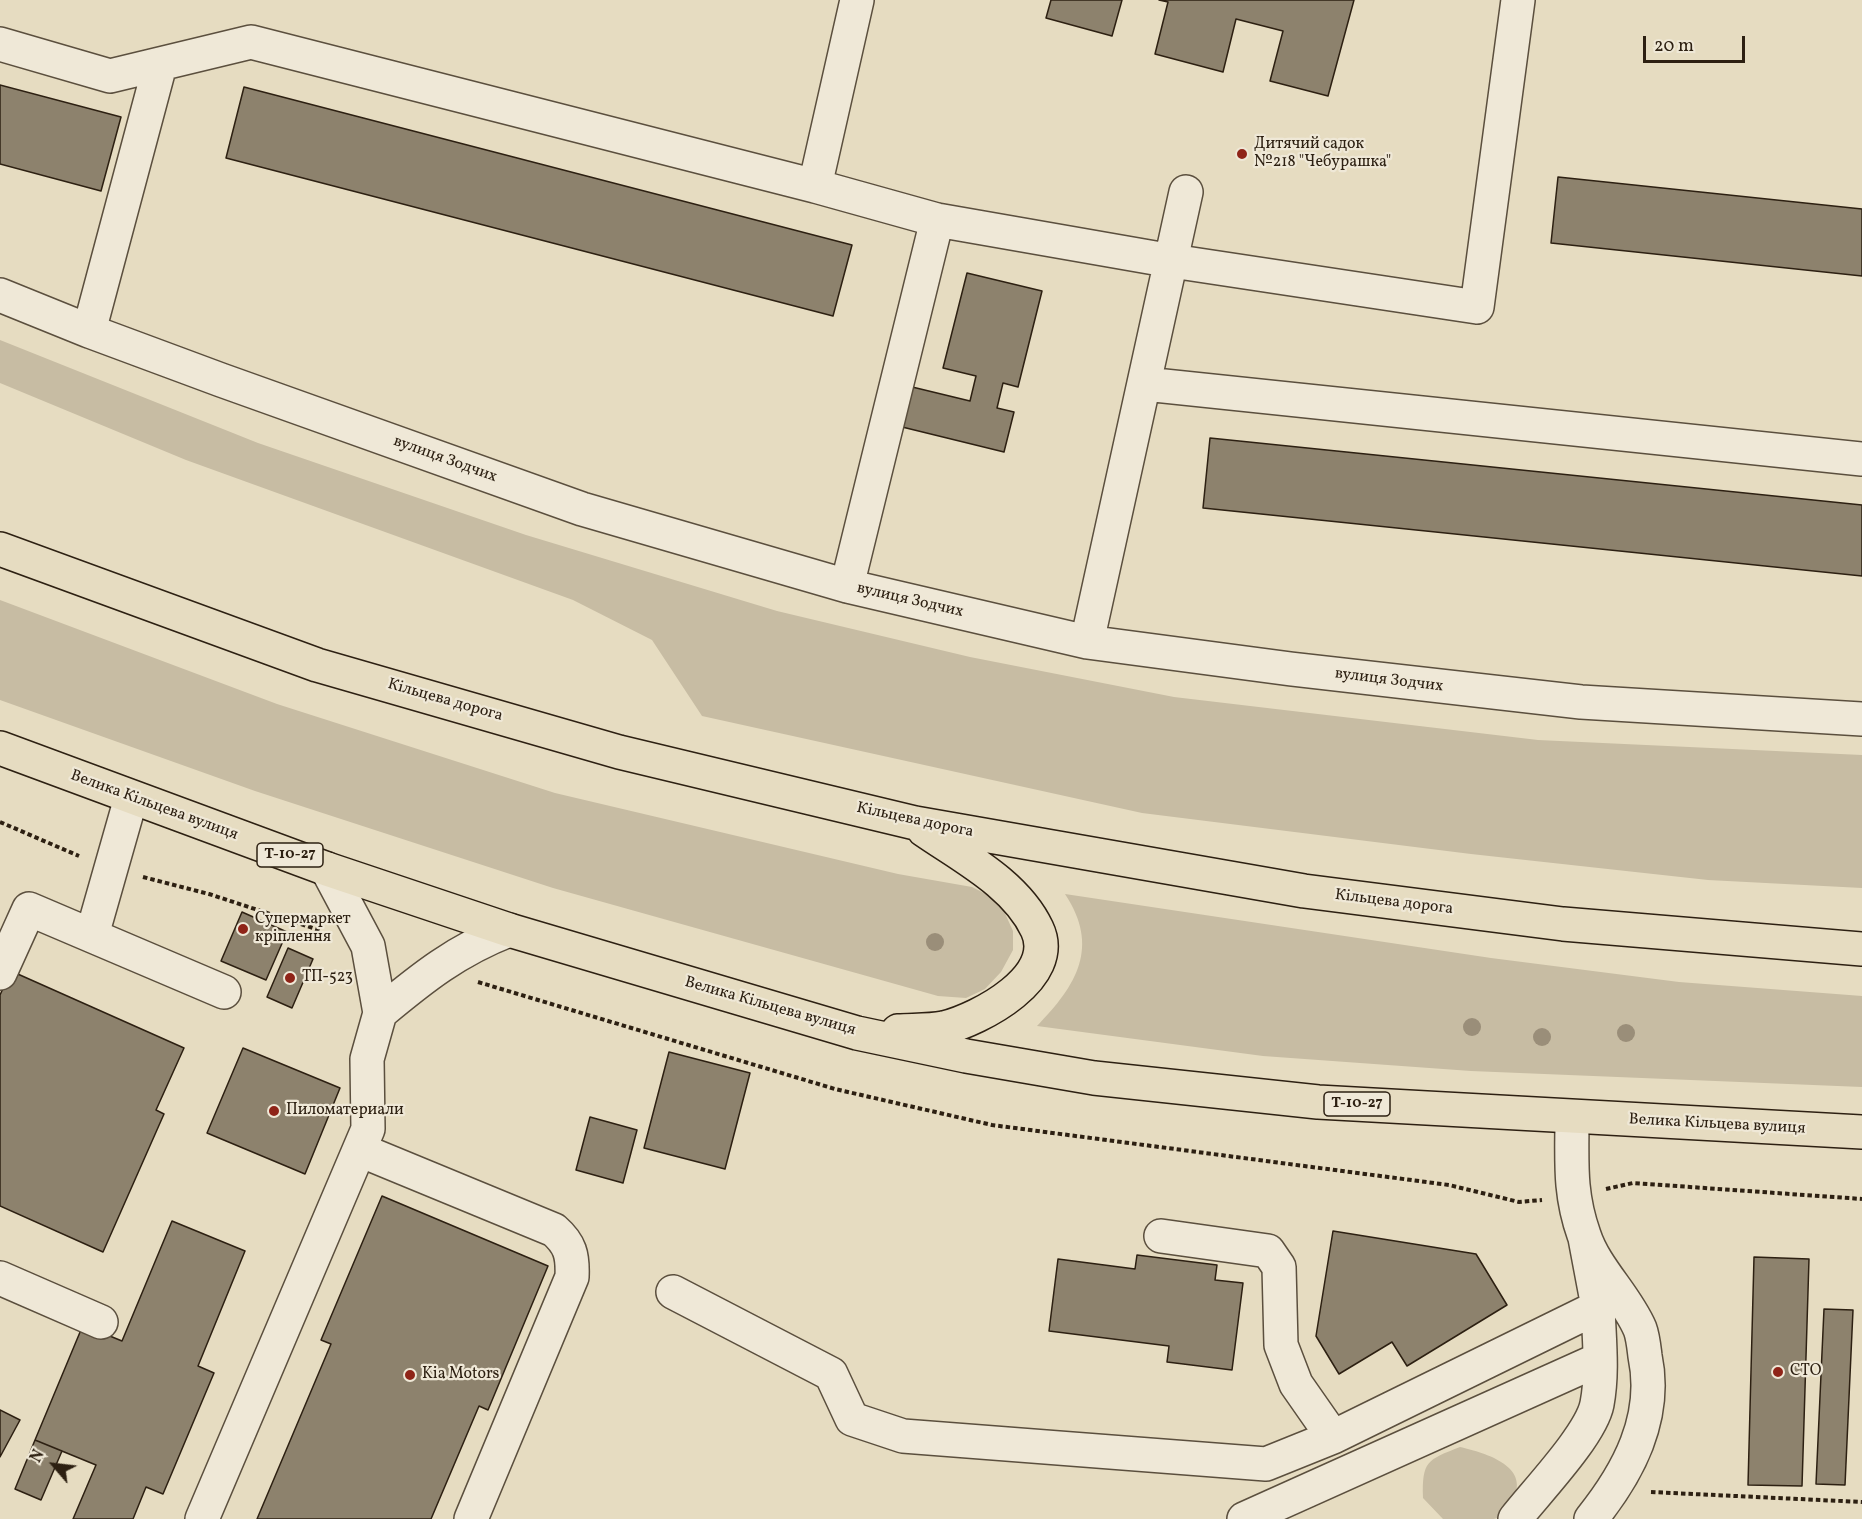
<!DOCTYPE html>
<meta charset="utf-8">
<style>
body{margin:0}
#map{position:relative;width:1862px;height:1519px;overflow:hidden;background:#e6dcc1;font-family:Vollkorn,serif}
canvas{display:block}
.north{position:absolute;left:24px;top:1435px;width:60px;height:60px;-webkit-text-stroke:4px #efe8d7;paint-order:stroke;rotate:298deg;font-size:16px;font-weight:700;line-height:24px;text-align:center;color:#2d2012}
.north::after{content:'';display:block;margin:auto;width:21px;height:27px;background:#2d2012;clip-path:polygon(50% 0,100% 100%,50% 72%,0 100%)}
.scale{position:absolute;left:1643px;top:36px;width:102px;height:27px;box-sizing:border-box;border:3px solid #2d2012;border-top:0;padding-left:8px;font-size:18px;line-height:21px;white-space:nowrap;color:#2d2012;-webkit-text-stroke:4px #efe8d7;paint-order:stroke}
</style>
<div id="map">
<canvas width="1862" height="1519"></canvas>
<div class="north">N</div>
<div class="scale">20 m</div>
</div>
<script>
const g = document.querySelector('canvas').getContext('2d');
g.lineJoin = 'round';
function paint(path, color) { g.fillStyle = color; g.fill(path, 'evenodd'); }
function strokePath(path, color, width, dash) { g.strokeStyle = color; g.lineWidth = width; g.lineCap = dash ? 'butt' : 'round'; g.setLineDash(dash || []); g.stroke(path); }
function label(font, color, halo, rows, align = 'center') {
  g.font = font + ' Vollkorn,serif'; g.lineWidth = 4.5; g.setLineDash([]); g.textBaseline = 'middle'; g.strokeStyle = halo; g.fillStyle = color; for (const [text, x, y, turn = 0] of rows) {
    g.save(); g.translate(x, y); g.rotate((+turn || 0) * Math.PI / 180); g.textAlign = isNaN(turn) ? turn : align; if (halo) g.strokeText(text, 0, 0); g.fillText(text, 0, 0); g.restore();
  }
}
paint(new Path2D(`
 M0 340 258 443 526 535 777 611 970 657 1174 697 1538 740 1862 755V888L1708 880 1471 854 1142 813 702 716 652 640 573 600 186 460 0 383Z
 M0 600 277 704 555 793 898 874 972 887 988 895 1003 909 1013 931V950L1001 972 985 989 966 998 938 996 553 888 255 791 0 700Z
 M1065 894 1491 958 1679 982 1862 996V1087L1471 1071 1263 1056 1037 1026C1077 985 1100 947 1065 894Z
 M1460 1447C1486 1453 1534 1467 1511 1503 1507 1510 1502 1517 1494 1519 1479 1519 1458 1519 1443 1519L1423 1498C1422 1461 1427 1460 1460 1447Z`), '#c7bca3');
const building = new Path2D(`
 M1051 0H1122L1112 36 1046 18Z
 M1159 0H1354L1328 96 1270 81 1283 31 1236 19 1223 72 1155 54 1168 2Z
 M0 85 121 117 101 191 0 164Z
 M244 87 852 245 833 316 226 158Z
 M1558 177 1862 209V276L1551 243Z
 M967 273 1042 291 1018 387 1003 383 997 408 1014 412 1004 452 894 425 904 385 970 401 976 376 943 368Z
 M1210 438 1862 505V576L1203 508Z
 M242 912 287 932 266 980 221 961Z
 M288 948 313 959 292 1008 267 997Z
 M11 971 184 1048 156 1110 164 1114 103 1252 0 1206V995Z
 M243 1048 340 1088 305 1174 207 1133Z
 M669 1052 750 1073 725 1169 644 1148Z
 M590 1117 637 1130 623 1183 576 1170Z
 M382 1196 548 1266 488 1410 479 1406 431 1519H257L331 1344 321 1340Z
 M172 1221 245 1251 198 1366 214 1373 163 1494 146 1487 133 1519H73L96 1465 35 1440 83 1325 122 1341Z
 M1333 1231 1476 1254 1507 1305 1407 1366 1392 1342 1339 1374 1316 1336Z
 M1137 1255 1217 1265 1215 1280 1243 1283 1232 1370 1167 1362 1169 1346 1049 1331 1058 1259 1135 1269Z
 M1754 1257 1809 1259 1802 1486 1748 1485Z
 M1824 1309 1853 1310 1845 1485 1816 1484Z
 M0 1410 20 1420 0 1457Z
 M35 1440 62 1451 41 1500 15 1489Z`);
paint(building, '#8d826d');
strokePath(building, '#2d2012', 1.5);
const minor = new Path2D(`
 M857 0 815 186 937 220 1172 261 1477 307 1518 0
 M0 44 110 76 251 42 815 186
 M0 295 89 331 221 380 582 509 847 586 1087 642 1291 669 1581 702 1862 719
 M89 331 160 65
 M1145 384 1862 459
 M847 586 937 220
 M1087 642 1186 192
 M327 869 368 946 380 1013C422 978 457 950 509 930
 M92 935 131 798
 M0 973 29 909 224 992
 M1572 1118C1572 1161 1569 1193 1584 1235 1595 1269 1626 1296 1640 1329 1643 1337 1644 1348 1645 1356 1658 1418 1628 1473 1591 1519
 M360 1150 554 1230C570 1244 573 1255 572 1277L471 1519
 M1161 1236 1268 1251 1279 1267 1281 1345 1296 1384 1333 1437
 M0 1278 101 1322
 M673 1292 831 1374 852 1419 903 1436 1266 1464 1333 1437 1598 1307 1585 1238
 M202 1519 368 1129 367 1059 380 1013
 M1244 1519 1600 1359
 M1515 1519C1536 1492 1591 1435 1597 1404 1603 1372 1599 1339 1598 1307`);
const highway = new Path2D(`
 M0 549 317 665 619 752 915 823 1304 891 1563 924 1862 949
 M0 748 327 869 509 930 857 1033 966 1056 1094 1078 1318 1102 1862 1132
 M898 1031C912 1030 929 1031 944 1028 980 1019 1060 977 1037 929 1016 884 963 857 924 830`);
strokePath(minor, '#5b4f3e', 36);
strokePath(highway, '#2d2012', 36);
strokePath(new Path2D(`
 M0 822 79 856
 M143 877 209 894 322 931
 M478 982 835 1089 992 1125 1449 1185 1519 1202 1542 1200
 M1606 1189 1633 1183 1862 1199
 M1651 1492 1862 1502`), '#2d2012', 4, [4.5, 3]);
strokePath(minor, '#efe8d7', 33);
strokePath(highway, '#e6dcc1', 33);
g.fillStyle = '#9a8e79';
for (const [x, y] of [
 [935,942],
 [1472,1027],
 [1626,1033],
 [1542,1037]
]) { g.beginPath(); g.arc(x, y, 9, 0, 2 * Math.PI); g.fill(); }
for (const [x, y, r, color] of [
 [1242,154,6,"#8f2418"],
 [243,929,6,"#8f2418"],
 [290,978,6,"#8f2418"],
 [274,1111,6,"#8f2418"],
 [1778,1372,6,"#8f2418"],
 [410,1375,6,"#8f2418"]
]) { const dot = new Path2D(); dot.arc(x, y, r, 0, 2 * Math.PI); g.fillStyle = color; g.fill(dot); strokePath(dot, '#efe8d7', 2); }
for (const [x, y, w] of [
 [290,855,66],
 [1357,1104,66]
]) { const box = new Path2D(); box.roundRect(x - w / 2, y - 12, w, 24, 4.5); g.fillStyle = '#efe8d7'; g.fill(box); strokePath(box, '#2d2012', 1.5); }
label('bold 15px', '#2d2012', null, [
 ["Т-10-27",290,855],
 ["Т-10-27",1357,1104]
]);
label('16px', '#2d2012', '#efe8d7', [
 ["Дитячий садок",1254,145],
 ["№218 \"Чебурашка\"",1254,163],
 ["Супермаркет",255,920],
 ["кріплення",255,938],
 ["ТП-523",302,978],
 ["Пиломатериали",286,1111],
 ["СТО",1790,1372],
 ["Kia Motors",422,1375]
], 'left');
label('16px', '#2d2012', '#efe8d7', [
 ["вулиця Зодчих",445,460,20],
 ["вулиця Зодчих",910,601,13],
 ["вулиця Зодчих",1389,681,7],
 ["Кільцева дорога",445,701,16],
 ["Велика Кільцева вулиця",154,806,20],
 ["Кільцева дорога",915,821,12],
 ["Кільцева дорога",1394,903,7],
 ["Велика Кільцева вулиця",770,1007,16],
 ["Велика Кільцева вулиця",1717,1125,3]
]);
</script>
